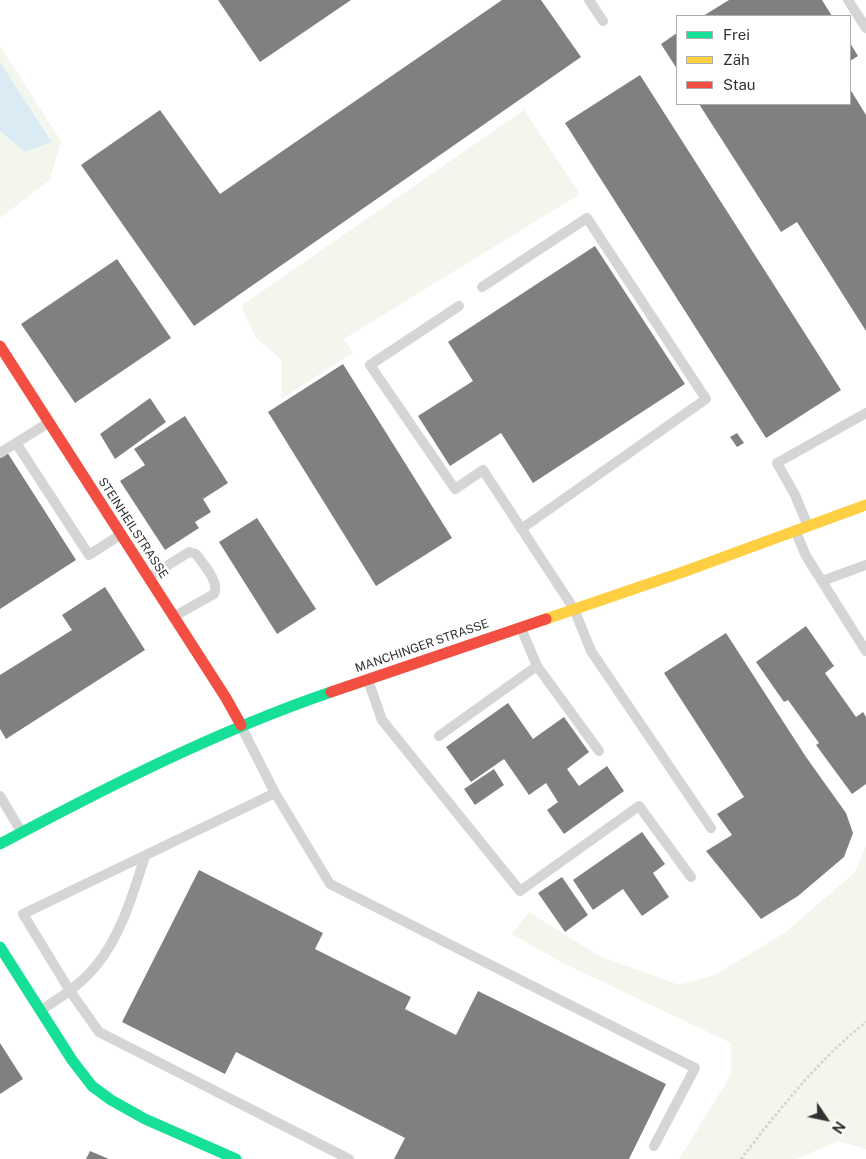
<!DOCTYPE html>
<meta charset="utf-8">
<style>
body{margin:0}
#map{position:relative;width:866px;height:1159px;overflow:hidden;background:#fff;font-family:"Public Sans",sans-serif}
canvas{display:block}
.legend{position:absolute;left:676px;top:15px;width:175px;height:90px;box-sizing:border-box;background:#fff;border:1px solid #adadad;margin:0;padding:6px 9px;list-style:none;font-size:15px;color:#313131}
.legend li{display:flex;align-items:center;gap:10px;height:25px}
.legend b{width:25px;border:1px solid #adadad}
.north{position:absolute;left:801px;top:1094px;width:50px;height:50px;-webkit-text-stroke:4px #fff;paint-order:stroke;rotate:124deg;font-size:14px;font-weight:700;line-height:20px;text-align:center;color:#313131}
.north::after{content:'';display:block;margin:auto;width:18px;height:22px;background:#313131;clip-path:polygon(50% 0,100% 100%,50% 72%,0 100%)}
</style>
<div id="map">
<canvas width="866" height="1159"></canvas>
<ul class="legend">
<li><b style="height:6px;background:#16e098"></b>Frei</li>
<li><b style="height:6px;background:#ffcf43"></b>Zäh</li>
<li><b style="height:6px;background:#f24e42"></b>Stau</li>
</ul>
<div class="north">N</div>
</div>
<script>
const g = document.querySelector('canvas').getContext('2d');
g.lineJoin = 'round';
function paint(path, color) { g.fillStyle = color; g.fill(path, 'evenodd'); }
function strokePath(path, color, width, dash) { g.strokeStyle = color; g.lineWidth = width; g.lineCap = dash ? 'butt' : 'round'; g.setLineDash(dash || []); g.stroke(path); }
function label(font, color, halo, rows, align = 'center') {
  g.font = font + ' "Public Sans",sans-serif'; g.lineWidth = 5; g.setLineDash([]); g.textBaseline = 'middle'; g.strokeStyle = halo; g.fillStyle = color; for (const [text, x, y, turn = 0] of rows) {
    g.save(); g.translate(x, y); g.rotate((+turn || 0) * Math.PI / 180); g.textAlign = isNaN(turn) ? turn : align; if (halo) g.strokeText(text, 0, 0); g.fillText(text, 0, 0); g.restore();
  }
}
paint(new Path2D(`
 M0 46 61 141 50 180 0 218V131L25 152 52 141 0 62Z
 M524 110 580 194 344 339 353 353 281 399 282 360 256 338 241 306Z
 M866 846V1149L838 1141 796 1159H679L731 1075V1043L563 963 512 934 529 912 599 956 679 985 715 975 786 932 855 872Z`), '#f2f6ed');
paint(new Path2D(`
 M0 62 52 142 25 152 0 131Z`), '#dbebf3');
paint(new Path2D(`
 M218 0H351L260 62Z
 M502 0H541L581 57 194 326 81 165 160 110 220 194Z
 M729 0H822L832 16H703Z
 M677 33V69L661 44Z
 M850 43 858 56 850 61Z
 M640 75 841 390 766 438 565 123Z
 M850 89 866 115V331L797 222 781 232 699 104H850Z
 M595 246 685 384 533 483 501 433 450 466 418 416 473 381 448 342Z
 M117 259 171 338 75 403 21 324Z
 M343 364 452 538 376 586 268 412Z
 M150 398 166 422 115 459 100 434Z
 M185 416 228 483 203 499 211 512 195 522 199 528 165 550 120 481 145 465 134 449Z
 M737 433 744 443 737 447 730 437Z
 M7 452 76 560 0 609V457Z
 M257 518 316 609 277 634 219 542Z
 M105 587 145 650 6 739 0 729V675L72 630 62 615Z
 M806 626 834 666 825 673 856 717 863 712 866 717V784L852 794 816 745 819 743 788 700 784 702 756 662Z
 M726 633 806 757 846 813 853 833 844 857 798 896 761 919 706 851 732 835 717 814 744 797 664 673Z
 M508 703 533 739 564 717 589 752 567 769 579 786 607 766 624 791 564 834 547 810 558 802 546 783 529 795 504 759 471 782 446 747Z
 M494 769 504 785 475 805 464 789Z
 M642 832 665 864 653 873 669 897 642 916 623 889 593 910 573 880Z
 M199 870 323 933 315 949 411 997 405 1009 456 1035 478 991 666 1084 629 1159H394L405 1138 236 1052 225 1074 122 1022Z
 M562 877 588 915 565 932 538 893Z
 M0 1043 23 1079 0 1094Z
 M90 1151 109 1159H86Z`), '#808080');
strokePath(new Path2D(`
 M741 1159C778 1111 818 1060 866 1022`), '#d5d5d5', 3, [2.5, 2.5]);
strokePath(new Path2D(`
 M589 0 603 21
 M848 0 866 28
 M482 287 587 218 706 399 521 529
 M459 306 370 365 455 489 483 470 574 609 591 651 711 828
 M16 443 89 555 120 535
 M0 453 48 423
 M807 524 795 495 777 463 866 413
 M796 532 806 556 866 651
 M149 577 189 552 196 554C203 564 220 582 214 594L175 616
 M822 581 866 565
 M537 666 599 751
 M368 680 382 720 520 891 639 806 691 877
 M242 728 275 793 330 884 695 1068 654 1146
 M439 736 537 666 521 628
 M275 793 23 914 70 991 99 1032 349 1159
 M0 796 21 831
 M41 1010C60 998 80 985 95 967 121 936 133 894 145 856`), '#d5d5d5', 10);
strokePath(new Path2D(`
 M0 844C107 787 217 731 331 692
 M0 947 72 1060 92 1086 111 1100 145 1119 236 1159`), '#16e098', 11);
strokePath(new Path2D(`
 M546 619 683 572 866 505`), '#ffcf43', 11);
strokePath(new Path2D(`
 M0 346 226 698 241 725
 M331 692 546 619`), '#f24e42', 11);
label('12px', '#313131', '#fff', [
 ["STEINHEILSTRASSE",133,528,57],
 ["MANCHINGER STRASSE",422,646,-19]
]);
</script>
